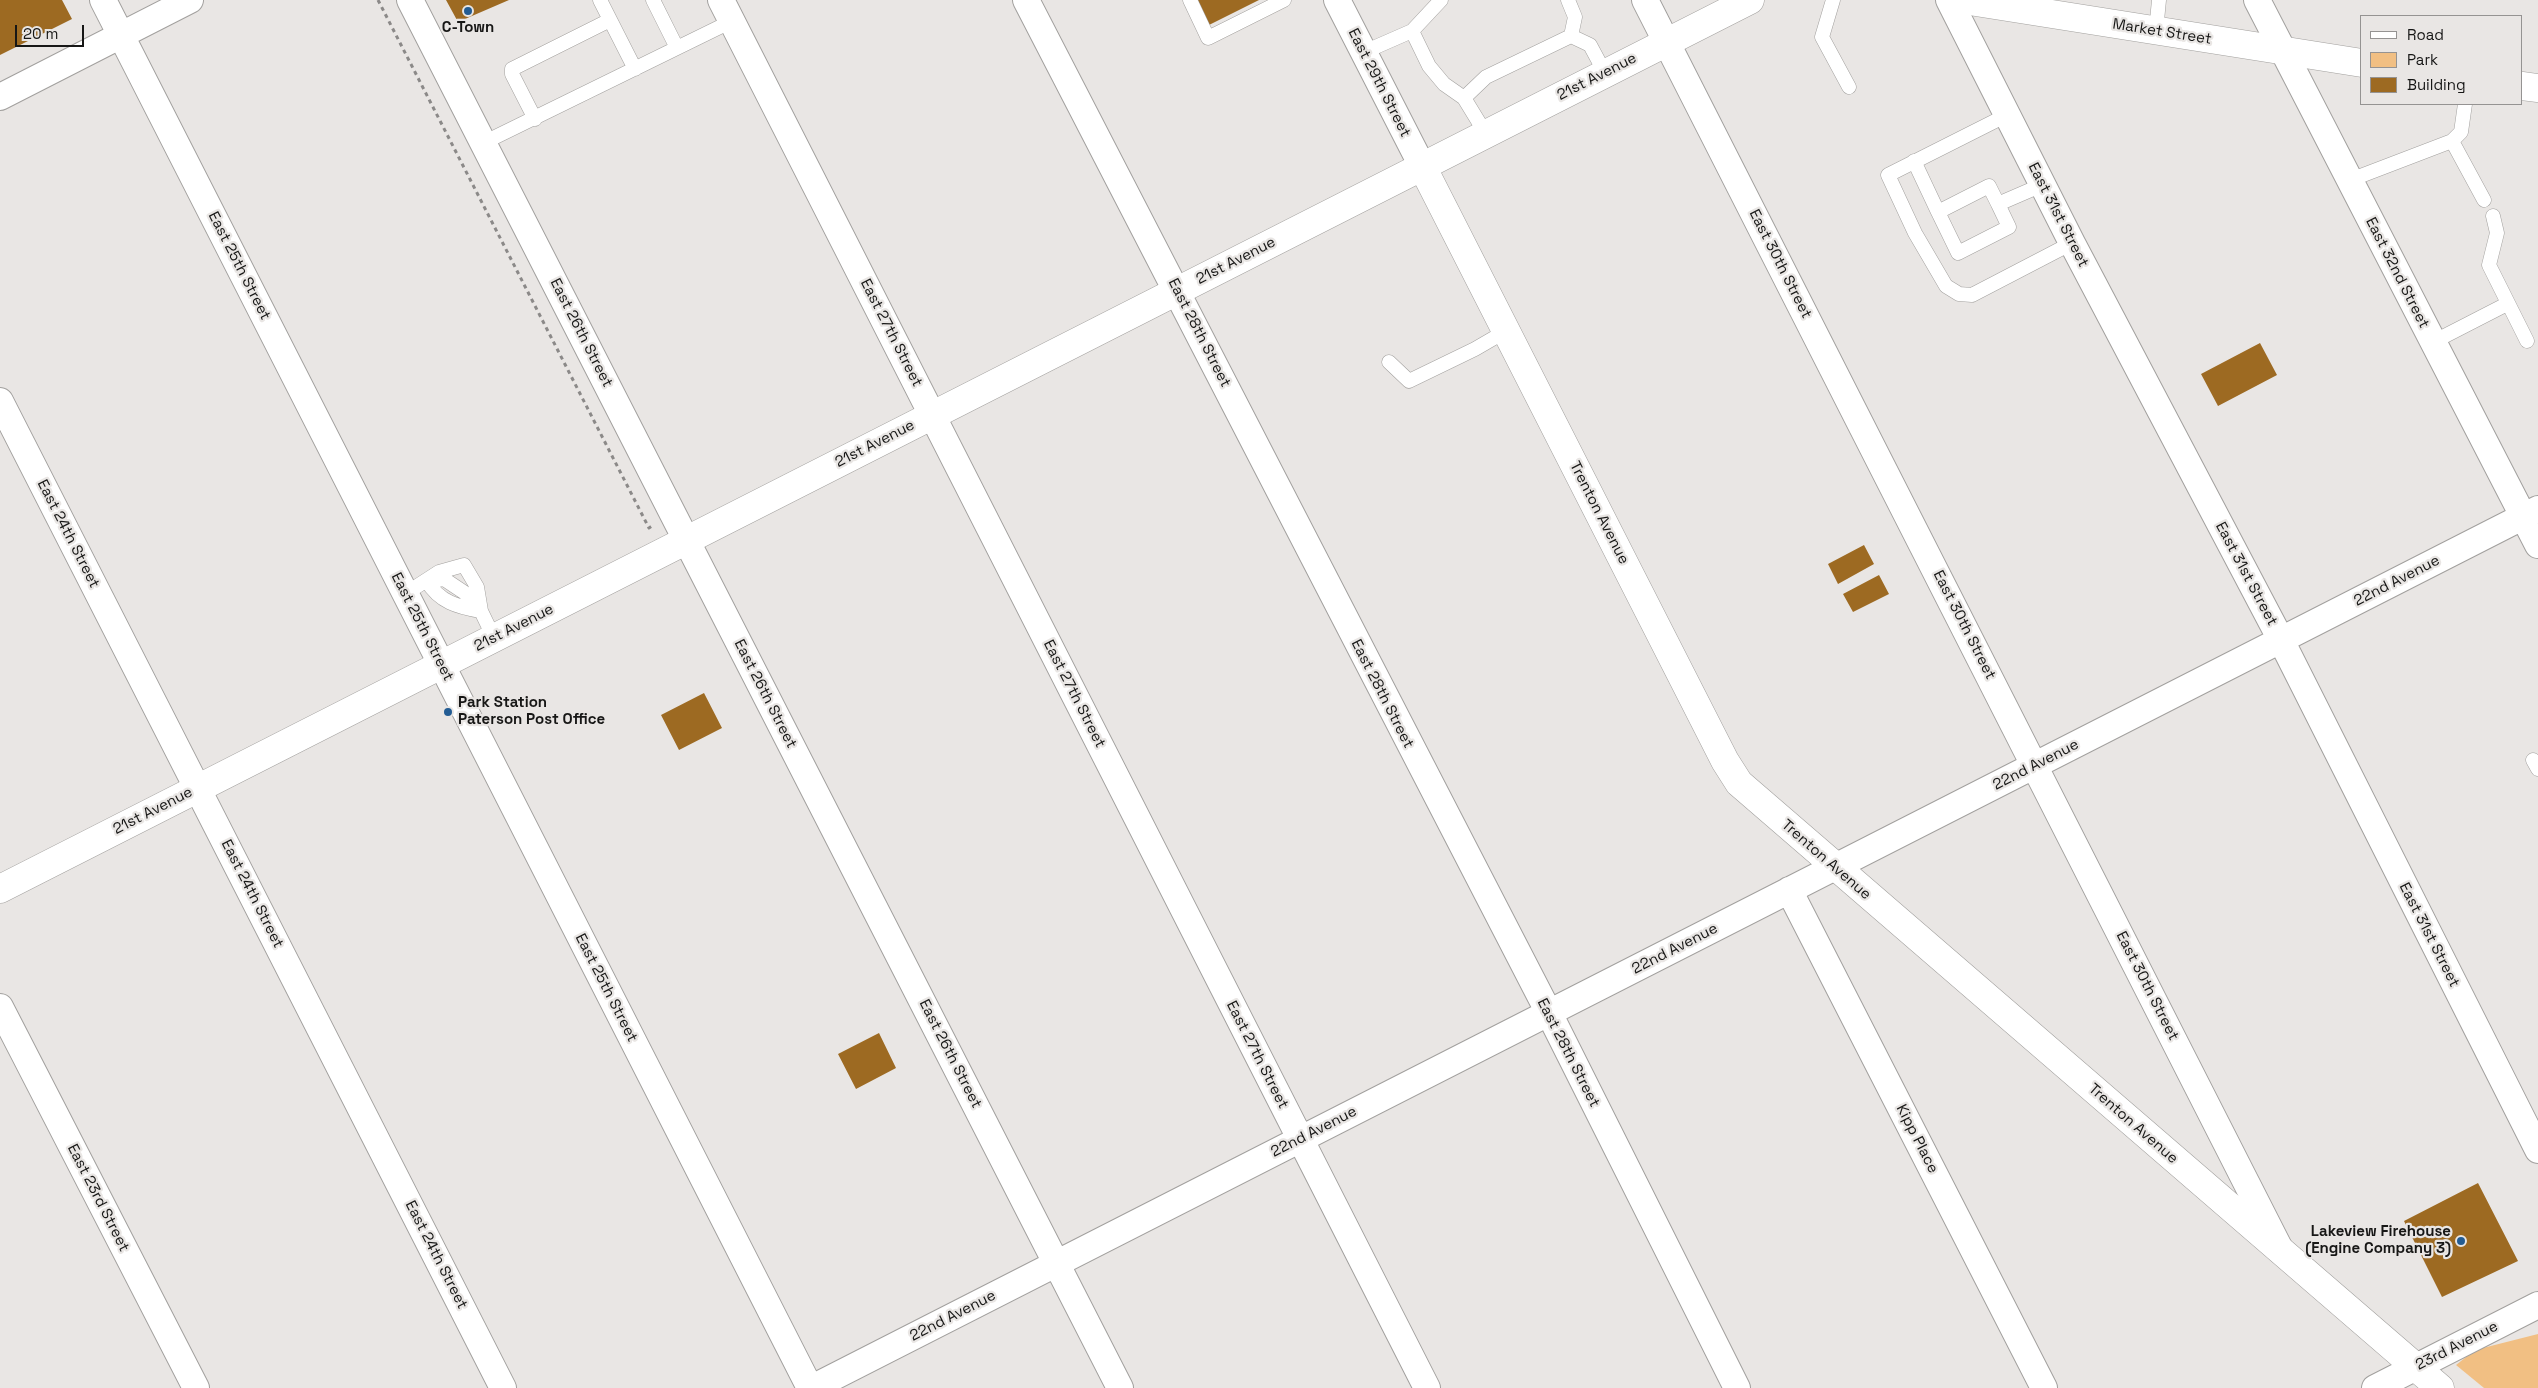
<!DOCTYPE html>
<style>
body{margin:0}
#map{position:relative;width:2538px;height:1388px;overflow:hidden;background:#e9e6e4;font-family:"Space Grotesk",sans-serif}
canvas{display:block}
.legend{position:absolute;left:2360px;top:15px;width:162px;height:90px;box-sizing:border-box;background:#e9e6e4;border:1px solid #959392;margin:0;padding:6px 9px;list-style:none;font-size:15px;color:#171716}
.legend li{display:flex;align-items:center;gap:10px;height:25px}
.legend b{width:25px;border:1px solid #959392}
.scale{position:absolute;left:15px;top:25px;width:69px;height:22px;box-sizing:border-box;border:2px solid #171716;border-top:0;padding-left:6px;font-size:15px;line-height:18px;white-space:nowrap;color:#171716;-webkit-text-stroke:4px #e9e6e4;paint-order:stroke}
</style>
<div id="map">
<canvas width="2538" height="1388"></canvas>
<ul class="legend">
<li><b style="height:6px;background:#fff"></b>Road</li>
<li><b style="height:14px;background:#f1bf83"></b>Park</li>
<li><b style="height:14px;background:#9d6a22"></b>Building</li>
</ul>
<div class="scale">20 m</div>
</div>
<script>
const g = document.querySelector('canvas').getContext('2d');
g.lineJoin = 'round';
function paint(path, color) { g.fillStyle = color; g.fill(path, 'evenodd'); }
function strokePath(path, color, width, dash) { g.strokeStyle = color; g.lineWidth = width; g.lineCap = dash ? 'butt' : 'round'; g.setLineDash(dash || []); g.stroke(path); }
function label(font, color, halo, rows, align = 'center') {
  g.font = font + ' "Space Grotesk",sans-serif'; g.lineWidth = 4.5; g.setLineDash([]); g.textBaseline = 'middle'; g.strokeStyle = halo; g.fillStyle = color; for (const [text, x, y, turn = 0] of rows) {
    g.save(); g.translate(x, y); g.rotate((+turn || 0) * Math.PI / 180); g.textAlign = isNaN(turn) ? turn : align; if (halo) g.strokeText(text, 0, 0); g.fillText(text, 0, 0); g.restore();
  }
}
paint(new Path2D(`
 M2538 1334V1388H2484L2456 1365 2475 1350Z`), '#f1bf83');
paint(new Path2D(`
 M0 0H62L72 19 0 55Z
 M446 0H509L458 22Z
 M1197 0H1259L1209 25Z
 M2260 343 2277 375 2218 406 2201 374Z
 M1864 545 1874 564 1838 584 1828 564Z
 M1879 575 1889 594 1853 612 1843 594Z
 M704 693 722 728 679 750 661 715Z
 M879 1033 896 1068 856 1089 838 1054Z
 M2478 1183 2518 1261 2442 1297 2404 1221Z`), '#9d6a22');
const service = new Path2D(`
 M600 0 635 69
 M653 0 677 48
 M1190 0 1208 38 1284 0
 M1568 0 1575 17 1571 36
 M1833 0 1822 37 1849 87
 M1412 31 1429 66 1444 84 1464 98 1486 134
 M2156 31 2159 0
 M1364 52 1412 31 1441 0
 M1464 98 1486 77 1571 36 1590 45 1605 73
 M2007 115 1888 175 1915 233 1946 286 1959 294 1972 295 2072 243
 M535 119 512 74V69L610 20
 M2452 141 2484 200
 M483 143 732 21
 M1914 161 1938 212
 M2350 180 2452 141 2461 132 2465 104
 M1998 204 2009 227 1958 253 1938 212 1989 186 1998 204 2042 185
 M2493 216 2497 233 2489 265 2527 341
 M2433 342 2507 304
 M1389 362 1409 381 1475 349 1506 331
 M427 581C439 602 458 607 481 611
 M430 581 444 579 465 593 481 611
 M405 594 439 572 464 565 477 587 481 611 494 638
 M2533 760 2538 769`);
const minor = new Path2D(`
 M103 0 810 1388
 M410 0 1120 1388
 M721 0 1427 1388
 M1026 0 1549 1013 1737 1388
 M1337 0 1422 166
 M1645 0 2281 1251
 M1949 0 2072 243 2281 640 2538 1150
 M2257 0 2538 545
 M0 97 190 0
 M0 401 503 1388
 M1789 890 2044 1388
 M0 1007 196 1388
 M812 1388 2538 509
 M2375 1388 2538 1305`);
const tertiary = new Path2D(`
 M1422 166 1725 761 1739 783 2440 1388
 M0 889 1750 0`);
const secondary = new Path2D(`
 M1963 0 2362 63
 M2522 86 2538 88`);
strokePath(service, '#a2a09e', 15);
strokePath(minor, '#a2a09e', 28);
strokePath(tertiary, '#a2a09e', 29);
strokePath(secondary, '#a2a09e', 29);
strokePath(new Path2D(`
 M378 0 649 528 652 526`), '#8b8988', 3, [4, 4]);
strokePath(service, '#fff', 14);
strokePath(minor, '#fff', 26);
strokePath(tertiary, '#fff', 28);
strokePath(secondary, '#fff', 28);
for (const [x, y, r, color] of [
 [468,11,5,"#235c93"],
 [448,712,5,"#235c93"],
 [2461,1241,5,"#235c93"]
]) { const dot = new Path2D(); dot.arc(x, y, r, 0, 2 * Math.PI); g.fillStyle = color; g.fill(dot); strokePath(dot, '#e9e6e4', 2); }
label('bold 15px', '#171716', '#e9e6e4', [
 ["C-Town",468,28],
 ["Park Station",458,703,"left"],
 ["Paterson Post Office",458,720,"left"],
 ["Lakeview Firehouse",2451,1232,"right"],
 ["(Engine Company 3)",2451,1249,"right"]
]);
label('15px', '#171716', '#e9e6e4', [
 ["Market Street",2162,32,9],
 ["21st Avenue",1597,77,-27],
 ["East 29th Street",1379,83,63],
 ["East 31st Street",2058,215,63],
 ["21st Avenue",1236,261,-27],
 ["East 30th Street",1780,264,63],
 ["East 25th Street",239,266,63],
 ["East 32nd Street",2397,273,63],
 ["East 26th Street",581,333,63],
 ["East 27th Street",891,333,63],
 ["East 28th Street",1199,333,63],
 ["21st Avenue",875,444,-27],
 ["Trenton Avenue",1599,513,63],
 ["East 24th Street",68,534,63],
 ["East 31st Street",2246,574,62],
 ["22nd Avenue",2397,581,-27],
 ["East 30th Street",1964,625,63],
 ["East 25th Street",422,627,63],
 ["21st Avenue",514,628,-27],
 ["East 26th Street",765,694,63],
 ["East 27th Street",1074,694,63],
 ["East 28th Street",1382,694,63],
 ["22nd Avenue",2036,765,-27],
 ["21st Avenue",153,811,-27],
 ["Trenton Avenue",1826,860,41],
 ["East 24th Street",252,894,63],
 ["East 31st Street",2429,935,63],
 ["22nd Avenue",1675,949,-27],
 ["East 30th Street",2147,986,63],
 ["East 25th Street",606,988,63],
 ["East 28th Street",1568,1053,63],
 ["East 26th Street",950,1054,63],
 ["East 27th Street",1257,1055,63],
 ["Trenton Avenue",2133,1124,41],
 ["22nd Avenue",1314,1132,-27],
 ["Kipp Place",1917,1139,63],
 ["East 23rd Street",98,1198,63],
 ["East 24th Street",436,1255,63],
 ["22nd Avenue",953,1316,-27],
 ["23rd Avenue",2457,1346,-27]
]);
</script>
